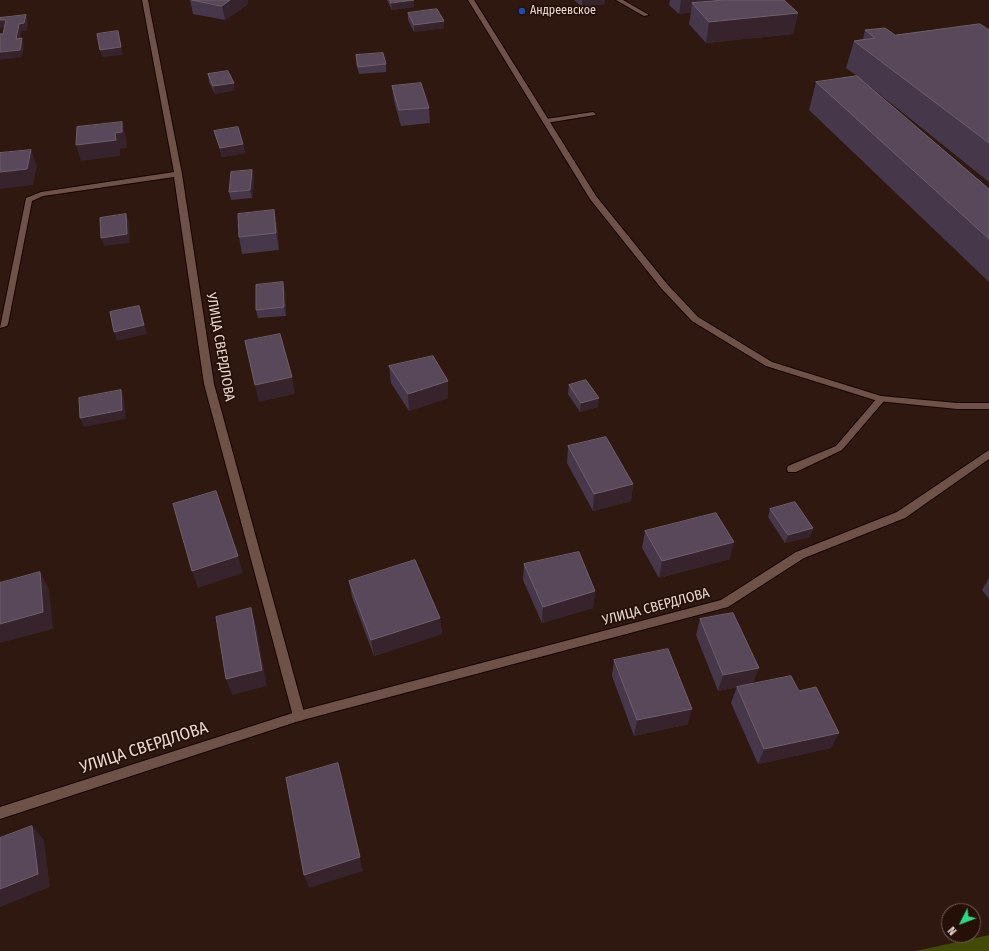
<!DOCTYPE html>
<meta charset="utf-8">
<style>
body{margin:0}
#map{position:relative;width:989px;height:951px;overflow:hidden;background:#2f180f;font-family:"Fira Sans Condensed",sans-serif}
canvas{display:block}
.north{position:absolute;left:941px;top:903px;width:40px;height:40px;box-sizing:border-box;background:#250f07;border:1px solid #735f58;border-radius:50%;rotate:228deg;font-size:11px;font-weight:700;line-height:16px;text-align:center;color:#e9d8d2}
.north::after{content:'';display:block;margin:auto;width:14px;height:18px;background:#2cd884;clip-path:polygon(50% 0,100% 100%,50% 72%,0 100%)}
</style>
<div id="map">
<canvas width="989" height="951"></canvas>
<div class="north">N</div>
</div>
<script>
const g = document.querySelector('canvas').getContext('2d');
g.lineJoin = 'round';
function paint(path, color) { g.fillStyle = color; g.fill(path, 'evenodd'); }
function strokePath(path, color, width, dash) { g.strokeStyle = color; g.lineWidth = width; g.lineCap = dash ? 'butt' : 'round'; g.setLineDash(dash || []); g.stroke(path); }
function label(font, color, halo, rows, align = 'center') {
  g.font = font + ' "Fira Sans Condensed",sans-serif'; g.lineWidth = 3.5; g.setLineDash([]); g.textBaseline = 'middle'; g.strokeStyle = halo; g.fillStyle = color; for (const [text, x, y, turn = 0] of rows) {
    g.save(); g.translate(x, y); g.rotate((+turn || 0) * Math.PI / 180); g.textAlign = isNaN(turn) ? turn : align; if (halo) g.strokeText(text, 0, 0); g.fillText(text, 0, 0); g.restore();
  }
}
paint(new Path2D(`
 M989 935V951H916Z`), '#434907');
const lane = new Path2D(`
 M142 0H148L182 174 214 384 305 716 303 720 299 721 295 720 293 716 204 384 174 177 43 196 32 201 8 324 7 326 0 328 26 198 41 192 174 172Z
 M616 0H623L649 15 644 16Z
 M593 112 596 114 595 115 546 123 543 121 546 119Z
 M881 396 886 399 884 401 842 450 796 472H788L787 469 788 466 836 446 878 397Z`);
const street = new Path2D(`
 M468 0H474L596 196 667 284 698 317 772 362 881 396 957 403H989V409H957L878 401 766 366 692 321 661 288 590 199Z
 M989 450V459L905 518 804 558 728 607 299 721 0 819V807L299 711 721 600 796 552 897 512Z`);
strokePath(lane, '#160300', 2);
strokePath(street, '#160300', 2);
paint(lane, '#6e5248');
paint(street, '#6e5248');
paint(new Path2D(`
 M190 0H248V4L225 20 193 14Z
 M387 0H414V7L392 10Z
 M574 0H605L604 4 582 7Z
 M670 0H784L798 13 793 34 706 43 689 24 691 12 679 14 669 5Z
 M408 13 444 21V28L414 32 408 20Z
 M865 30 895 35 989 30V182L862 80 989 189V282L809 110 816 82 857 76 846 68 854 41 863 39Z
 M356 55 386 64V72L359 74 356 63Z
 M208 74 235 90 215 94 209 82Z
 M392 86 429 108 430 123 401 126 394 101Z
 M214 131 243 144 245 153 222 157Z
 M252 170 254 179 252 198 231 200 229 192Z
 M274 210 277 226 279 250 242 254 239 237Z
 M285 290 286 316 258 318 256 310Z
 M389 366 448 381V398L409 411 391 383Z
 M569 385 598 407 580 412 568 394Z
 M568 446 633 484 631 501 593 511 567 463Z
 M770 509 813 528 810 537 785 543 768 517Z
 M645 531 730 559 659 578 642 548Z
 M524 564 595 591 593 608 542 623 523 580Z
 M989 578V599L982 590Z
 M349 581 440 618 442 634 374 656 352 597Z
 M700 619 753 684 718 691 696 635Z
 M614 660 688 724 634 736 612 676Z
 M737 687 799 691 831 748 758 764 731 703Z`), '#46374a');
paint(new Path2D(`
 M230 0H248V4L225 20 222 6Z
 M414 0V7L392 10 391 3Z
 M582 0H605L604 4 582 7Z
 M681 0H749L692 3 691 12 679 14Z
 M798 13 793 34 706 43 709 22Z
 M26 15 28 23 27 31H21L19 47 16 39 19 24Z
 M0 20H6L9 27 0 28Z
 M444 21V28L414 32V25Z
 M118 31 123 55 102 57 100 50Z
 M22 38 24 46 22 57 0 60V52Z
 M234 83 235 90 215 94 213 86Z
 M122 122 126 137 127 148 120 149V156L81 161 76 145 115 133Z
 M243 144 245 153 222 157 220 148Z
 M31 150 37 166 33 185 0 189V172Z
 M252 170 254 179 252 198 250 190Z
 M274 210 277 226 279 250 276 233Z
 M126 214 129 222 130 243 104 246 101 238Z
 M283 282 285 290 286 316 284 307Z
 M139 306 147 334 117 341 114 332Z
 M292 377 295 394 259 402 255 385Z
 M448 381V398L409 411 408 394Z
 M121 390 124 398 126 419 84 427 80 418Z
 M599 398 598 407 580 412 581 403Z
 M633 484 631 501 593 511 594 494Z
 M813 528 810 537 785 543 788 535Z
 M734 542 730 559 659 578 662 561Z
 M238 556 243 573 198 588 192 571Z
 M40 572 49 589 53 629 0 643V624Z
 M595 591 593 608 542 623 543 607Z
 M251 608 256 625 267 686 232 695 226 679Z
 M440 618 442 634 374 656 371 640Z
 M759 668 753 684 718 691 723 675Z
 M692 709 688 724 634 736 637 720Z
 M839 733 831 748 758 764 764 749Z
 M342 778 363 871 309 888 304 875Z
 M32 826 44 840 50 887 0 907V889Z`), '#36232c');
const building = new Path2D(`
 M192 0H230L222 6Z
 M390 0H414L391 3Z
 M725 0H784L798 13 709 22 692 3Z
 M437 9 444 21 414 25 408 13Z
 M26 15 24 23 19 24 16 39 22 38 20 50 0 52V34H3L6 20H0V18Z
 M980 24 989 30V143L854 41 875 38 865 30 885 28 895 35Z
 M118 31 121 47 100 50 97 34Z
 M383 53 386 64 358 67 356 55Z
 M228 71 234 83 213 86 208 74Z
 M857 76 989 189V239L816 82Z
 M421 83 429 108 399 110 392 86Z
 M122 122V132L115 133 116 140 76 145 77 127Z
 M238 127 243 144 220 148 214 131Z
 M31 150 27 169 0 172V153Z
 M252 170 250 190 229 192 231 172Z
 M274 210 276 233 239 237 238 214Z
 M126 214 127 234 101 238 100 218Z
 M283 282 284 307 256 310V285Z
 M139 306 144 325 114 332 110 312Z
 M280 334 292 377 255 385 245 341Z
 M433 356 448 381 408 394 389 366Z
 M586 380 599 398 581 403 569 385Z
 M121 390 122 410 80 418 79 398Z
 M606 437 633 484 594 494 568 446Z
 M216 491 238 556 192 571 173 504Z
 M795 502 813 528 788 535 770 509Z
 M716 513 734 542 662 561 645 531Z
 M579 552 595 591 543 607 524 564Z
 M415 560 440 618 371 640 349 581Z
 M40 572 43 612 0 624V583Z
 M251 608 262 670 226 679 216 617Z
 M733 613 759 668 723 675 700 619Z
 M668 649 692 709 637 720 614 660Z
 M791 676 799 691 816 687 839 733 764 749 737 687Z
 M338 763 360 857 304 875 286 778Z
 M32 826 38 874 0 889V838Z`);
paint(building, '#584859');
strokePath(building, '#6e5f6c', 1);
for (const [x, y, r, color] of [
 [522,11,4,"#1a4fb4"]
]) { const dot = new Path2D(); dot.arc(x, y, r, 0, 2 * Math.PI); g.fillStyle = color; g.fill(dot); strokePath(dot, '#250f07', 1.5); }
label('12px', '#e9d8d2', '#250f07', [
 ["Андреевское",530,11]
], 'left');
label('14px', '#e9d8d2', '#250f07', [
 ["УЛИЦА СВЕРДЛОВА",220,347,80],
 ["УЛИЦА СВЕРДЛОВА",656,607,-15]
]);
label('17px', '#e9d8d2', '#250f07', [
 ["УЛИЦА СВЕРДЛОВА",144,748,-18]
]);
</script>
